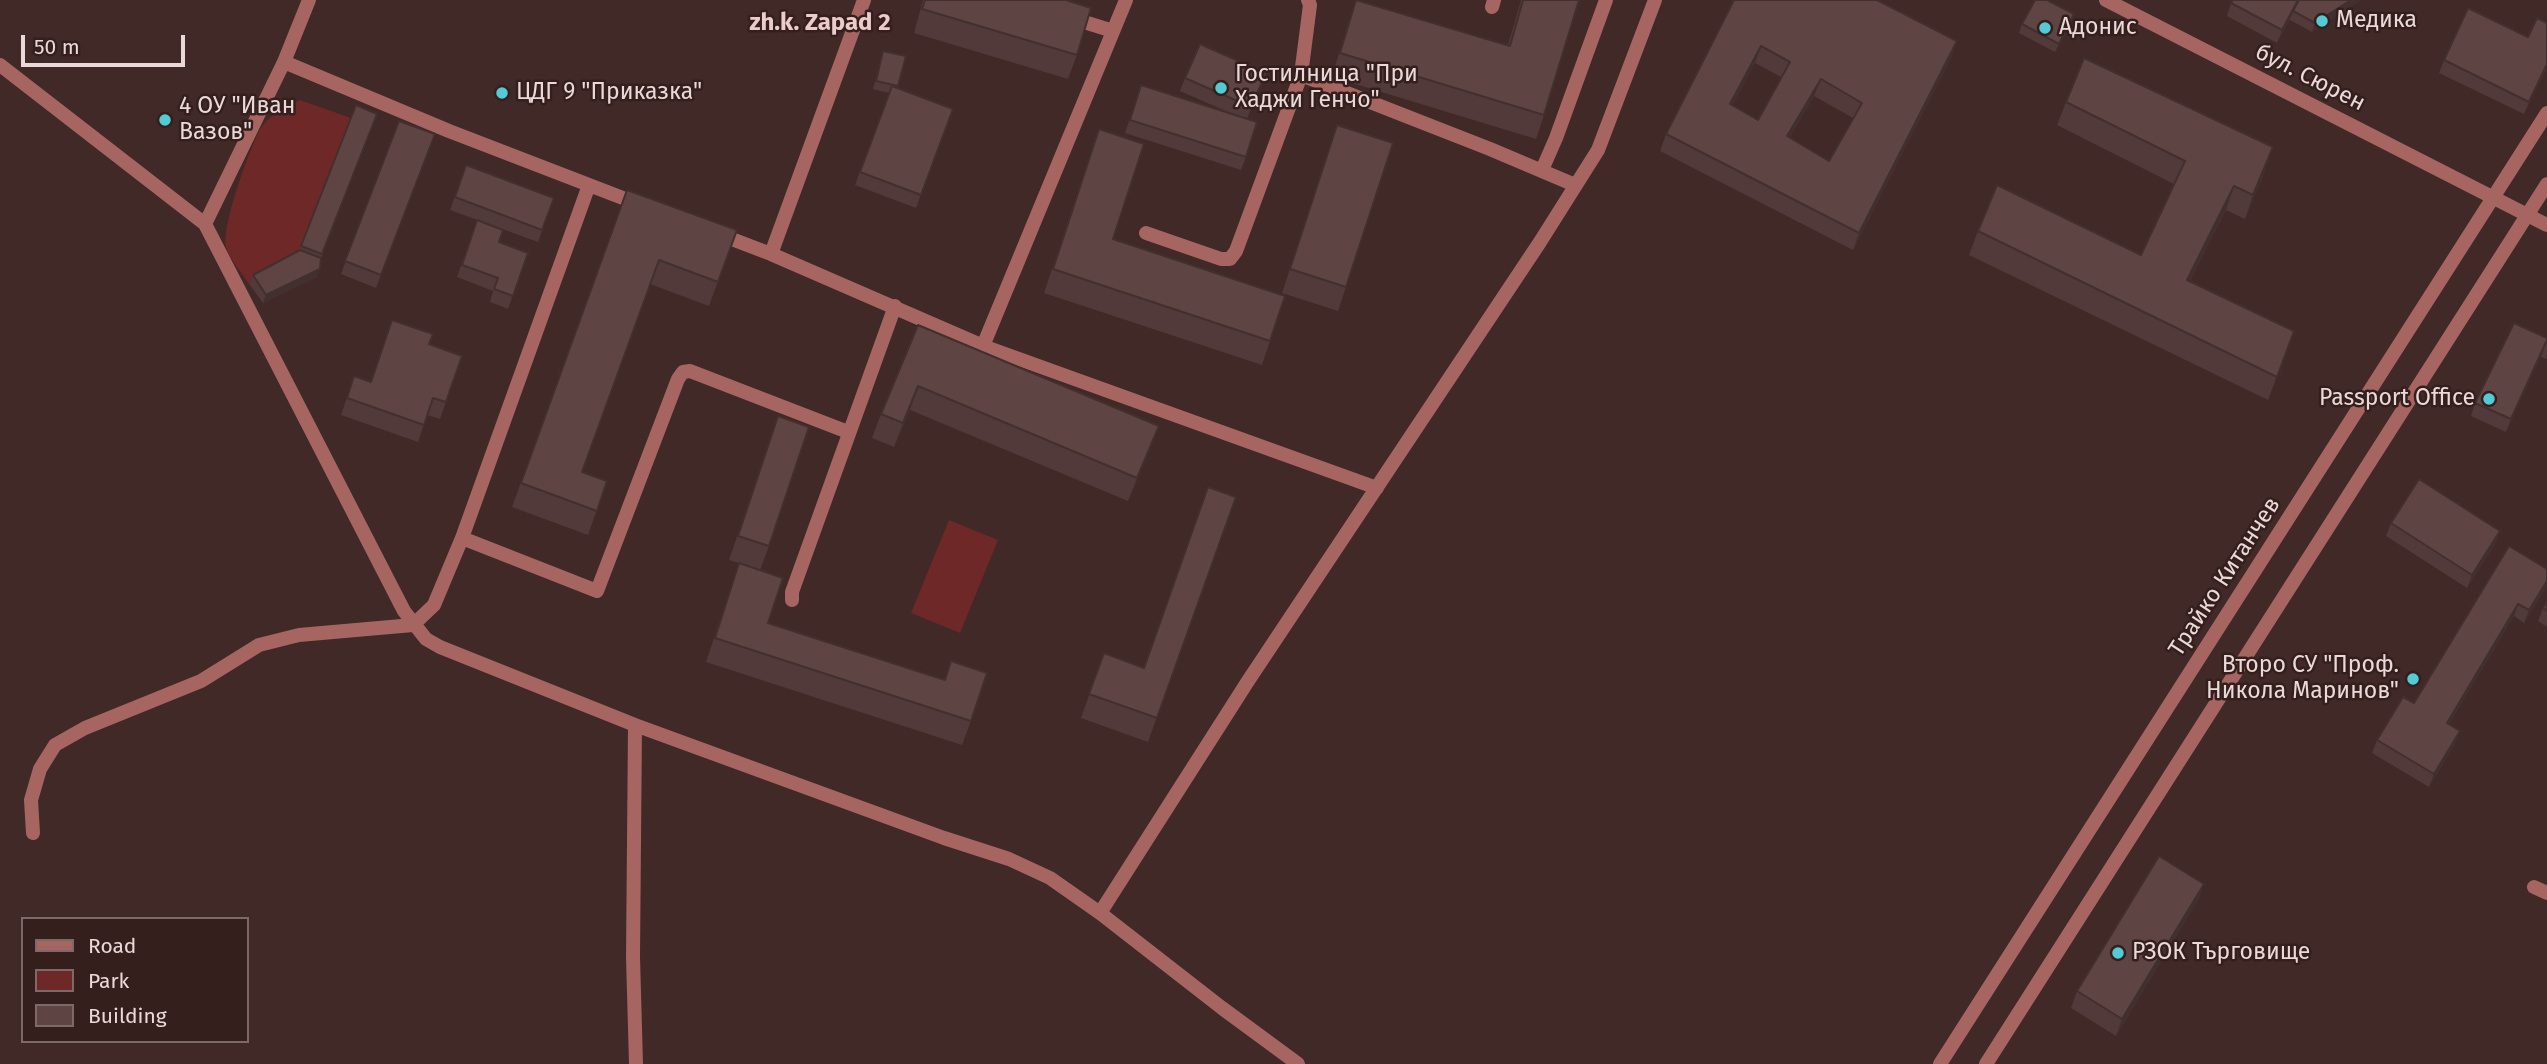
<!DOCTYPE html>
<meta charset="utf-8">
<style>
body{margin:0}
#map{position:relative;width:2547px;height:1064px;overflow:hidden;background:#402927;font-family:"Fira Sans",sans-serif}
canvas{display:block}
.legend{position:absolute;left:21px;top:917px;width:228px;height:126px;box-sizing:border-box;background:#351f1d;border:2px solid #7d6968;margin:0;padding:9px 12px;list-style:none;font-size:21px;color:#e9d9d8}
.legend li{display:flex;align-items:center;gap:14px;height:35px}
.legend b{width:35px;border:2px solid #7d6968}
.scale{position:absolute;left:21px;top:35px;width:164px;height:32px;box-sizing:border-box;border:4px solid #e9d9d8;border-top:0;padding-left:9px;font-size:21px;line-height:24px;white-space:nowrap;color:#e9d9d8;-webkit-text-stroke:5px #351f1d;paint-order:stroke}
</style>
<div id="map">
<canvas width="2547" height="1064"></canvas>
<ul class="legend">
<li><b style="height:9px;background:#a66561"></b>Road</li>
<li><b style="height:19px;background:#6e2827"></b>Park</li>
<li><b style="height:19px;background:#5e4442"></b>Building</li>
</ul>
<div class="scale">50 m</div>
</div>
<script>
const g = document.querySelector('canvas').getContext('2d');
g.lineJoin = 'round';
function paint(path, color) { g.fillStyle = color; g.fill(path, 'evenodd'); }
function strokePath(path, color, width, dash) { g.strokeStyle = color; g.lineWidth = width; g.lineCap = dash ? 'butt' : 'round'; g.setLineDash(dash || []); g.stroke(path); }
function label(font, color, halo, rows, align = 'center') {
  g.font = font + ' "Fira Sans",sans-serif'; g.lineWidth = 5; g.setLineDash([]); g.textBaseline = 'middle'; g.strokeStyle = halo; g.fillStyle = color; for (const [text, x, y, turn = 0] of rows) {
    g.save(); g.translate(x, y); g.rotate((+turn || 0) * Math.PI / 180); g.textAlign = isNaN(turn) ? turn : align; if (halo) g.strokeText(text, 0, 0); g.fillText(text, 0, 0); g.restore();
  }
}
paint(new Path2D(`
 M300 100 351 118 297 259 249 284C242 273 229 259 226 247 221 228 250 146 261 128 270 114 285 107 300 100Z
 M949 520 998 540 960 633 911 613Z`), '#6e2827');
strokePath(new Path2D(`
 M2106 0 2547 225
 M1492 7 1494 0
 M1068 17 1113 31
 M284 62 449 131 641 205
 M0 65 205 224 404 611 426 639 440 647 635 725 944 838 1009 859 1050 878 1100 913 1222 1008 1298 1064
 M1301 75 1490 149 1575 185
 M1542 170 1556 138 1606 0
 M205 224 284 62 309 0
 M716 233 771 254 983 346 1377 488
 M1146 233 1221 259H1230L1236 251 1301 75 1310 5 1308 0
 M771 254 864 0
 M983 346 1126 0
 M462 538 597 591 678 379 683 372 690 371 848 432
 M792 600V592L895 306
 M635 725 633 957 636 1064
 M33 833 31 800 40 769 55 745 85 728 201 681 259 645 299 635 413 625 434 605 462 538 589 185
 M2534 887 2547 893
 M1100 913 1248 681 1540 242 1598 150 1655 0`), '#a66561', 14);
strokePath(new Path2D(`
 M1940 1064 2547 113
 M1986 1064 2547 184`), '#a66561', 14);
paint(new Path2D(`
 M923 0H1066L1077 55 1068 79 914 33Z
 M1356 0 1508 45 1521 0H1579L1544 115 1536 139 1332 77 1348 23Z
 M1734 0 1957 41 1951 58 1853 250 1660 151 1666 134ZM1755 63 1781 77 1758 120 1732 106ZM1814 96 1853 118 1829 161 1790 137Z
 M2361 0 2312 32 2290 20V19L2277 43 2227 16 2231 3Z
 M2071 23 2055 52 2019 33 2022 24Z
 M2547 23V68L2524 114 2439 73 2444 60 2528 37Z
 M883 51 906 56 897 89 953 109 916 208 855 185 889 93 873 89Z
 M1266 73 1247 119 1246 157 1241 170 1125 133 1137 98 1237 116 1180 91 1185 78Z
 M2066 102 2265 171 2245 219 2226 210 2190 281 2294 331 2268 400 1969 255 1978 231 2141 255 2174 184 2057 125Z
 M356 105 377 114 321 259 320 269 317 277 263 303 249 284 253 275 300 250Z
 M399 121 435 134 376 288 341 274Z
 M1337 125 1346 287 1338 311 1282 293Z
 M1099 129 1113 239 1270 341 1262 365 1044 293Z
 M466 165 554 198 538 242 450 210Z
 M627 190 737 230 709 306 650 284 582 472 607 481 588 535 512 507Z
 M477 220 499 242 528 253 508 309 490 302 493 291 457 277Z
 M918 325 1150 450 1128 501 910 410 894 447 872 438 881 414Z
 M2547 338V359L2541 357 2543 352 2506 432 2471 416 2475 403Z
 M429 344 462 356 440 419 427 415 418 442 341 415 354 376 370 382Z
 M778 416 769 546 760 570 729 560Z
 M1236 497 1148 742 1081 718 1104 653 1144 668Z
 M2391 523 2500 531 2495 544 2467 588 2386 536Z
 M739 563 768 623 944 680 951 661 971 721 962 745 706 662Z
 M2547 569V586L2524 623 2514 616 2449 724 2455 744 2429 787 2372 753 2377 740Z
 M2547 602V627L2538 621 2543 608Z
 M2204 884 2198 900 2116 1036 2071 1008 2077 991Z`), '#513a39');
paint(new Path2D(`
 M2298 0 2290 19 2277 43 2282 30Z
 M2351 0H2361L2312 32 2315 23Z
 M2074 14 2071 23 2055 52Z
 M1957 41 1951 58 1853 250 1859 233Z
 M1761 46 1755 63 1724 121 1730 104Z
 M2547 64V68L2524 114 2529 102Z
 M1266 73 1261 86 1246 120 1251 107Z
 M1821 79 1814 96 1781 153 1787 136Z
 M2273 147 2265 171 2245 219 2253 195Z
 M2234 186 2226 210 2178 304 2187 280Z
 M320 269 317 277 263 303 266 295Z
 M2547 340 2543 352 2506 432 2511 419Z
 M918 386 910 410 894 447 903 423Z
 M1159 426 1150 450 1128 501 1137 478Z
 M2500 531 2495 544 2467 588 2472 575Z
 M2547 581V586L2524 623 2529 610Z
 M2518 604 2514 616 2442 736 2447 723Z
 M2460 731 2455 744 2429 787 2434 774Z
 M2204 884 2198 900 2116 1036 2122 1019Z`), '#42302e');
const building = new Path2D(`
 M925 0H1066L1091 8 1077 55 922 9Z
 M1356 0 1510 46 1523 0H1579L1544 115 1340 53Z
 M1734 0H1877L1957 41 1859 233 1666 134ZM1761 46 1790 62 1758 120 1730 104ZM1821 79 1862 103 1829 161 1787 136Z
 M2035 0H2047L2074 14 2059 44 2022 24Z
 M2233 0H2298L2282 30 2231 3Z
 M2299 0H2351L2315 23 2293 11Z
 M2468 8 2528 37 2537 18 2547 23V64L2529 102 2444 60Z
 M1200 44 1266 73 1251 107 1185 78Z
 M883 51 906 56 898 86 876 81Z
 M2084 58 2273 147 2253 195 2234 186 2187 280 2294 331 2277 377 1978 231 1997 185 2141 255 2185 161 2066 102Z
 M1141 85 1257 122 1246 157 1130 120Z
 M892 86 953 109 921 195 860 172Z
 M356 105 377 114 322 254 301 246Z
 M399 121 435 134 381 275 345 261Z
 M1337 125 1393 143 1346 287 1290 269Z
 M1099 129 1144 144 1113 239 1285 296 1270 341 1053 269Z
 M466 165 554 198 542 230 455 197Z
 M627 190 737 230 718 282 659 260 582 472 607 481 597 511 521 483Z
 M477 220 503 230 499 242 528 253 513 296 494 289 498 278 462 265Z
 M300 250 321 258 320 269 266 295 253 275Z
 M392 320 433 334 429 344 462 356 446 402 433 398 424 425 347 398 354 376 371 382Z
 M2514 323 2547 338V340L2511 419 2475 403Z
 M918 325 1159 426 1137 478 918 386 903 423 881 414Z
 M778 416 809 427 769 546 738 536Z
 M2419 479 2500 531 2472 575 2391 523Z
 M1208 487 1236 497 1157 718 1089 694 1104 653 1144 668Z
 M2509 546 2547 569V581L2529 610 2518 604 2447 723 2460 731 2434 774 2377 740 2403 697 2414 703Z
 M739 563 783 578 768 623 945 680 951 661 987 673 971 721 715 638Z
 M2547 602V611L2543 608Z
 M2159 856 2204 884 2122 1019 2077 991Z`);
paint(building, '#5e4442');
strokePath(building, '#42302e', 2);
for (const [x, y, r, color] of [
 [2322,21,7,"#52cbd7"],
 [2045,28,7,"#52cbd7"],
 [1221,88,7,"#52cbd7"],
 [502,93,7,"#52cbd7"],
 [165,120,7,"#52cbd7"],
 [2489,399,7,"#52cbd7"],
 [2413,679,7,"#52cbd7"],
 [2118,953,7,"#52cbd7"]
]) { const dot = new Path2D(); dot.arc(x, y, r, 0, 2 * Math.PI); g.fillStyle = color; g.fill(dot); strokePath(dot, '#351f1d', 2.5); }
label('23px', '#e9d9d8', '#351f1d', [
 ["Медика",2336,21],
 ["Адонис",2059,28],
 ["Гостилница \"При",1235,75],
 ["Хаджи Генчо\"",1235,101],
 ["ЦДГ 9 \"Приказка\"",516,93],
 ["4 ОУ \"Иван",179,107],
 ["Вазов\"",179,133],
 ["Passport Office",2475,399,"right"],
 ["Второ СУ \"Проф.",2399,666,"right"],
 ["Никола Маринов\"",2399,692,"right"],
 ["РЗОК Търговище",2132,953]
], 'left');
label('23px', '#e9d9d8', '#351f1d', [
 ["бул. Сюрен",2310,78,27],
 ["Трайко Китанчев",2225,577,-57]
]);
label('bold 24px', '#ebccca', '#351f1d', [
 ["zh.k. Zapad 2",820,23]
]);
</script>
